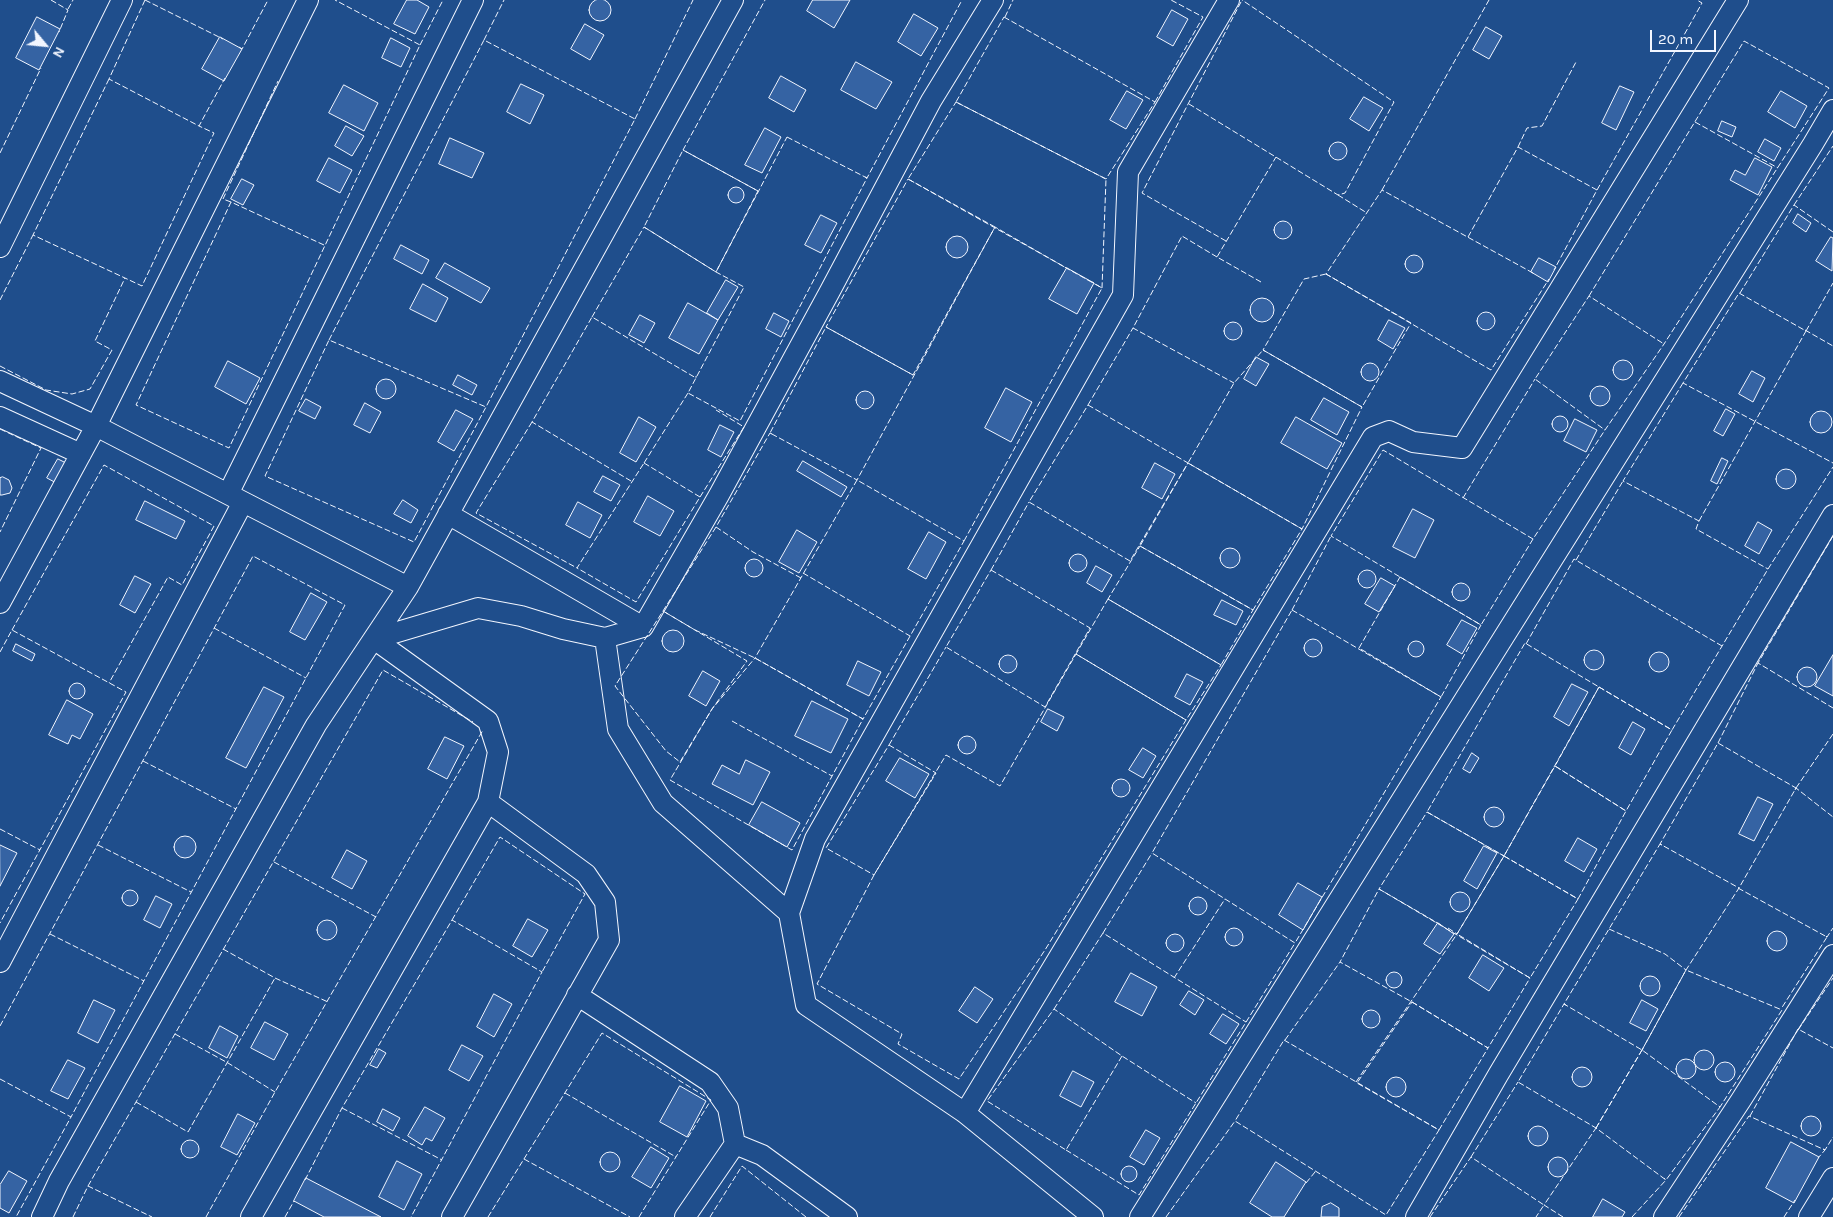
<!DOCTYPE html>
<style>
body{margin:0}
#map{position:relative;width:1833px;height:1217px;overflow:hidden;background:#1f4e8c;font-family:Karla,sans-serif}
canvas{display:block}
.north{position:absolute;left:20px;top:20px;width:50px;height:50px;-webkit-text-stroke:4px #1f4e8c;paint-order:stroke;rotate:118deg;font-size:14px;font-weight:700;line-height:20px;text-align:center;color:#f2f6ff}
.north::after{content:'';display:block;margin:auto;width:18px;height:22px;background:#f2f6ff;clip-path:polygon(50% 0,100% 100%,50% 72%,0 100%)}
.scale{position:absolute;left:1650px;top:30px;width:66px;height:22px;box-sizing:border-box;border:2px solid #f2f6ff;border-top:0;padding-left:6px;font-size:15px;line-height:18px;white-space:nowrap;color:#f2f6ff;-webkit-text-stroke:4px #1f4e8c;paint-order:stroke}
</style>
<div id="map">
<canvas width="1833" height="1217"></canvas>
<div class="north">N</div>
<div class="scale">20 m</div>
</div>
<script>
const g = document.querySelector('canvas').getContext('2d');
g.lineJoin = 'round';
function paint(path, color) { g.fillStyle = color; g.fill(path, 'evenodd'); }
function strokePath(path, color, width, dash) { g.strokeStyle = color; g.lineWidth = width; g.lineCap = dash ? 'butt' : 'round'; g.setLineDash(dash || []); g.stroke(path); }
const building = new Path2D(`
 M589 10a11 11 0 1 1 22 0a11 11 0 1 1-22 0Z
 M407 0H417L429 7 415 34 394 24Z
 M813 0H850L834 28 807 11Z
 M1172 10 1188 19 1173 46 1157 37Z
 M914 14 938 28 921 56 898 42Z
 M37 17 60 29 39 70 16 58Z
 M585 24 604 35 590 60 571 49Z
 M1486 27 1502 36 1489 59 1473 50Z
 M220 37 242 49 224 81 202 69Z
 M391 38 410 48 401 67 382 58Z
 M856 62 892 82 876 109 841 90Z
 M781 76 806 90 794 112 769 98Z
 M521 84 544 95 530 124 507 112Z
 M344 85 378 103 364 131 329 113Z
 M1620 86 1634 92 1616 130 1602 123Z
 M1127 91 1143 100 1126 129 1110 120Z
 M1781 91 1807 106 1795 128 1768 112Z
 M1364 97 1383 108 1369 131 1350 119Z
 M1722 121 1736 127 1732 137 1718 131Z
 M346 126 364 136 352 156 335 146Z
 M765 128 781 137 762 173 745 165Z
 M450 138 484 153 472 178 439 164Z
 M1765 139 1781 148 1774 161 1758 152Z
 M1329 151a9 9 0 1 1 18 0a9 9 0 1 1-18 0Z
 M329 158 352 170 340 193 317 181Z
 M1755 158 1772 167 1758 195 1730 180 1735 170 1745 175Z
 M242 179 254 185 243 205 231 199Z
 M728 195a8 8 0 1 1 16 0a8 8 0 1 1-16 0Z
 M1798 214 1811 223 1806 232 1793 223Z
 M821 215 837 223 821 253 805 245Z
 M1274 230a9 9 0 1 1 18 0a9 9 0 1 1-18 0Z
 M946 247a11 11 0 1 1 22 0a11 11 0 1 1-22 0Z
 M1831 237 1833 238 1832 271 1816 261Z
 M401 245 429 260 422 274 394 259Z
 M1405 264a9 9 0 1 1 18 0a9 9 0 1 1-18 0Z
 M1539 258 1556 267 1548 282 1531 272Z
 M445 263 490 288 481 303 436 278Z
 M1067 268 1094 283 1077 314 1049 299Z
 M726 280 738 287 718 320 707 313Z
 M423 284 448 298 436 322 410 309Z
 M1250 310a12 12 0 1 1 24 0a12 12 0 1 1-24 0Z
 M688 303 718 320 699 354 669 338Z
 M1477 321a9 9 0 1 1 18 0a9 9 0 1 1-18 0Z
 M774 313 789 321 781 337 766 329Z
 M640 315 655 323 644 343 629 335Z
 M1389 320 1405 328 1393 349 1378 340Z
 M1224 331a9 9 0 1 1 18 0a9 9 0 1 1-18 0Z
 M1256 357 1269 364 1256 386 1244 379Z
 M1613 370a10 10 0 1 1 20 0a10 10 0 1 1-20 0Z
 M228 361 260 378 246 404 215 387Z
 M1361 372a9 9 0 1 1 18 0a9 9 0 1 1-18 0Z
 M1752 371 1765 378 1753 402 1739 394Z
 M458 375 477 385 472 395 453 385Z
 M376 389a10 10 0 1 1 20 0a10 10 0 1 1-20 0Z
 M1590 396a10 10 0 1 1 20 0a10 10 0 1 1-20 0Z
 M1006 388 1032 402 1011 442 985 428Z
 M856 400a9 9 0 1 1 18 0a9 9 0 1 1-18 0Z
 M1324 398 1349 412 1337 435 1311 420Z
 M306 399 321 407 315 419 299 411Z
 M365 403 381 412 370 433 354 425Z
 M1726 409 1735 414 1723 436 1714 431Z
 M456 410 473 419 454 451 438 442Z
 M1810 422a11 11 0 1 1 22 0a11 11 0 1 1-22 0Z
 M1552 424a8 8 0 1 1 16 0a8 8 0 1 1-16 0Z
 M639 417 656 427 636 462 620 453Z
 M1296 417 1342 443 1327 469 1281 443Z
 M1575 419 1597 430 1586 452 1564 441Z
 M720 425 734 432 721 457 708 450Z
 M1722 458 1728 461 1717 484 1711 481Z
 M58 459 70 465 60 485 47 478Z
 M803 461 847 487 841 497 797 471Z
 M1155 463 1175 474 1162 499 1142 488Z
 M1776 479a10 10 0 1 1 20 0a10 10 0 1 1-20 0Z
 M603 476 620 485 611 501 594 492Z
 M3 477 9 480 12 488 10 493 2 495H0V478Z
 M648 496 674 511 660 536 634 522Z
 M403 500 418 510 411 523 394 514Z
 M145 501 185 521 176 539 136 520Z
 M578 502 602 515 590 538 566 525Z
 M1413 509 1434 520 1415 558 1393 547Z
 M1758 522 1772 530 1759 554 1745 546Z
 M797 530 817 542 799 573 779 562Z
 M929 532 946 542 926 579 908 569Z
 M1220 558a10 10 0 1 1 20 0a10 10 0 1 1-20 0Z
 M1069 563a9 9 0 1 1 18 0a9 9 0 1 1-18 0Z
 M745 568a9 9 0 1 1 18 0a9 9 0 1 1-18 0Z
 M1096 566 1112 575 1102 592 1087 583Z
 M1358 579a9 9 0 1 1 18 0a9 9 0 1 1-18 0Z
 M135 576 151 584 135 613 120 605Z
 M1381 578 1395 586 1379 612 1365 604Z
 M1452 592a9 9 0 1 1 18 0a9 9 0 1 1-18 0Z
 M311 593 327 602 305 640 290 632Z
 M1222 600 1243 611 1236 625 1214 615Z
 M1462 620 1477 628 1462 654 1447 645Z
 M662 641a11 11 0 1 1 22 0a11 11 0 1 1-22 0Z
 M1304 648a9 9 0 1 1 18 0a9 9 0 1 1-18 0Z
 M1408 649a8 8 0 1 1 16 0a8 8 0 1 1-16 0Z
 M16 644 35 654 32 661 13 651Z
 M1584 660a10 10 0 1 1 20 0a10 10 0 1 1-20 0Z
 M1649 662a10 10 0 1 1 20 0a10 10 0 1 1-20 0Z
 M1833 655V696L1815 686Z
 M999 664a9 9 0 1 1 18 0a9 9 0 1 1-18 0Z
 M858 661 881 672 869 696 847 685Z
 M1797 677a10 10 0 1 1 20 0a10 10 0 1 1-20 0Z
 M703 671 720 681 706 706 689 696Z
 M1187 674 1203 682 1190 705 1175 697Z
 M69 691a8 8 0 1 1 16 0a8 8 0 1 1-16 0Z
 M1572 684 1588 692 1569 726 1554 717Z
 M264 687 284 697 246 768 226 758Z
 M67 700 93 714 80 739 72 735 68 744 49 735Z
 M812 701 848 719 831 753 795 736Z
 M1048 709 1064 717 1057 731 1041 722Z
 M1633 722 1645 729 1631 755 1619 748Z
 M958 745a9 9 0 1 1 18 0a9 9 0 1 1-18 0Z
 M445 737 464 746 447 779 428 769Z
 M1143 748 1156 756 1143 778 1129 770Z
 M1472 753 1479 758 1470 773 1463 769Z
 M900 758 929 774 915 798 886 781Z
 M746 760 770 772 753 805 712 784 722 765 739 774Z
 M1112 788a9 9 0 1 1 18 0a9 9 0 1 1-18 0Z
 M1758 797 1773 804 1754 841 1739 834Z
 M762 802 800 823 787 847 749 825Z
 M1484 817a10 10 0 1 1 20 0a10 10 0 1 1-20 0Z
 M174 847a11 11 0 1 1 22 0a11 11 0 1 1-22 0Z
 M1578 838 1597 849 1584 872 1565 861Z
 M0 845 17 853 0 886Z
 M1484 846 1497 853 1477 889 1464 881Z
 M347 850 367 861 352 889 332 878Z
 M1298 883 1322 897 1303 930 1279 915Z
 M122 898a8 8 0 1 1 16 0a8 8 0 1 1-16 0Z
 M1450 902a10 10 0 1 1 20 0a10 10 0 1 1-20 0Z
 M156 896 172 904 160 928 144 920Z
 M1189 906a9 9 0 1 1 18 0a9 9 0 1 1-18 0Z
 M528 919 548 930 532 957 513 946Z
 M317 930a10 10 0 1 1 20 0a10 10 0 1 1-20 0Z
 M1438 923 1454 934 1440 954 1424 944Z
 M1225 937a9 9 0 1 1 18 0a9 9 0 1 1-18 0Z
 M1767 941a10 10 0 1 1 20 0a10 10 0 1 1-20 0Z
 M1166 943a9 9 0 1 1 18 0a9 9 0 1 1-18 0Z
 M1483 955 1504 968 1489 991 1469 978Z
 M1386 980a8 8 0 1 1 16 0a8 8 0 1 1-16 0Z
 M1131 973 1157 987 1142 1016 1115 1002Z
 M1640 986a10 10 0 1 1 20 0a10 10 0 1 1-20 0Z
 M975 987 993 999 977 1023 959 1011Z
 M1189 991 1204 1000 1195 1015 1180 1005Z
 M494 994 512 1004 494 1037 477 1027Z
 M94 1000 115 1010 98 1043 78 1033Z
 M1642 1000 1658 1009 1646 1031 1630 1023Z
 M1362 1019a9 9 0 1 1 18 0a9 9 0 1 1-18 0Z
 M1223 1014 1239 1024 1226 1044 1210 1034Z
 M265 1022 288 1034 274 1060 251 1048Z
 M220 1026 238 1036 227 1058 209 1048Z
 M462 1045 483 1056 469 1081 449 1070Z
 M379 1049 386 1053 377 1068 370 1065Z
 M1694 1060a10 10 0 1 1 20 0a10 10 0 1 1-20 0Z
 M1676 1069a10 10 0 1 1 20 0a10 10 0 1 1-20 0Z
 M68 1060 85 1068 68 1099 51 1091Z
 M1715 1072a10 10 0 1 1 20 0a10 10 0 1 1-20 0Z
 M1572 1077a10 10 0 1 1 20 0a10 10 0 1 1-20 0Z
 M1073 1071 1094 1082 1081 1107 1060 1096Z
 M1386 1087a10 10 0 1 1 20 0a10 10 0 1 1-20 0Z
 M680 1086 706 1101 687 1137 660 1122Z
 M425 1107 445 1118 432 1141 426 1138 422 1145 408 1136Z
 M383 1109 400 1118 393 1131 377 1122Z
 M238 1114 255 1123 237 1155 221 1147Z
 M1801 1126a10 10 0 1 1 20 0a10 10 0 1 1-20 0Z
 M1528 1136a10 10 0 1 1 20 0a10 10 0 1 1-20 0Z
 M1146 1130 1160 1138 1144 1165 1130 1157Z
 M181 1149a9 9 0 1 1 18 0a9 9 0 1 1-18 0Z
 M1791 1142 1819 1157 1794 1203 1766 1188Z
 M651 1147 669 1158 651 1188 632 1177Z
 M600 1162a10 10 0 1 1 20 0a10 10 0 1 1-20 0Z
 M1548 1167a10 10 0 1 1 20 0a10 10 0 1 1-20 0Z
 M397 1161 422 1174 404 1210 379 1197Z
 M1276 1162 1306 1182 1284 1217H1272L1250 1203Z
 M1121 1174a8 8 0 1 1 16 0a8 8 0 1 1-16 0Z
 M9 1171 27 1181 9 1213 0 1208V1185Z
 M306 1178 381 1217H324L294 1201Z
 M1603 1199 1625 1212 1622 1217H1593Z
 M1331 1203 1339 1208V1217H1321L1322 1207Z`);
paint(building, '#3563a3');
strokePath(building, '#f2f6ff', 1);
const street = new Path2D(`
 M0 247 122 0
 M0 381 96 426 408 587
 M0 417 81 454
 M228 494 473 0
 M448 514 643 627
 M0 603 96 426 308 0
 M605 638 618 729 663 803 789 913
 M374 639 478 608 521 616 563 629 605 638 643 627 719 495 830 291 931 101 993 0
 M374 639 488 721 498 752 488 802 586 874 605 902 609 940 452 1217
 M0 962 243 502
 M577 995 710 1082 728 1108 735 1144 685 1217
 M965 1113 1373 437 1389 431 1413 442 1462 448 1738 0
 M735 1144 762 1155 847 1217
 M42 1217 59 1181 316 725 408 587 733 0
 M251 1217 488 802
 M1093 1217 965 1113 806 1005 789 913 815 839 1123 295 1128 172 1229 0
 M1140 1217 1813 144 1833 110
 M1416 1217 1498 1075 1833 515
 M1664 1217 1741 1100 1833 955
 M1809 1217 1833 1178`);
strokePath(street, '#f2f6ff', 22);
strokePath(street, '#1f4e8c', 20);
strokePath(new Path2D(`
 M51 0 68 10 59 32
 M145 0 109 79 199 126 225 78
 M145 0 223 39
 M68 9 73 0
 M1004 17 1155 102 1106 179 956 102Z
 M1005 17 1013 0
 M484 40 504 0
 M420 45 443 0
 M239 47 242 49 268 0
 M109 79 33 235 142 286 214 133 199 126
 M956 102 1106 179 1102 288 908 179Z
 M1155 102 1203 17 1171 0
 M1189 104 1338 195 1345 193 1394 102 1242 0
 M635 119 693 0
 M1695 122 1778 168
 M787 137 867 178 740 421 688 393 744 287 716 272Z
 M1518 147 1527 128 1542 126 1576 62
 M683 150 758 191 716 272 644 227Z
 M0 153 41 68
 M865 177 867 178 962 0
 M908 179 995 227 913 375 826 327Z
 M1382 190 1489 0
 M1597 190 1702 3 1697 0
 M758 191 683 150 765 0
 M1338 195 1367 213
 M231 202 223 199 278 81
 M1794 205 1833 146
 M1468 237 1518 147 1597 190 1554 270
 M1226 241 1142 193 1242 0
 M324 245 231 202 136 405 229 448 420 45 335 0
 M1217 257 1182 236 1133 328 1234 383
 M1533 273 1382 190 1326 274 1491 370 1549 279
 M1326 274 1411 323 1362 407 1263 350 1304 279Z
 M1261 282 1217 257 1276 157
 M1740 293 1794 205 1833 232
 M1589 296 1744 41 1829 88 1664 344 1605 430 1535 379 1589 296 1664 344
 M0 300 33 235
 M592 317 644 227 716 272
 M1805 330 1833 346
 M1806 331 1833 283
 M329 340 484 40 635 119 486 407 414 542 265 476 329 340 486 407
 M1263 350 1362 407 1302 529 1188 463 1234 383Z
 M0 366 46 390 72 394 90 389 112 350 95 341 125 278
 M913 375 826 327 770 433 857 480 995 227 1068 269
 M1683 383 1623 481 1699 521 1696 529 1768 569
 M1088 405 1188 463 1130 561 1029 502Z
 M1088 405 1133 328
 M532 422 476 513 577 568
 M0 429 41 448 0 532
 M772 434 770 433 716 527 753 552 801 578
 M644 463 700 497 636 602 577 568Z
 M644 463 688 393
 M1188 463 1302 529 1253 610 1140 546Z
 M631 481 532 422 592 317 696 378V376
 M700 497 744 427 716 410
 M1463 498 1535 379
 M1699 521 1806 331 1739 293 1683 383 1833 463
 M716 527 663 611 695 630 755 658 863 719 964 541 857 480 755 658
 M1833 536 1758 663 1833 708
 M1533 539 1383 450 1331 536 1481 625 1533 539 1605 430
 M964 541 1102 288 1092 282
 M1140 546 1253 610 1221 665 1108 599Z
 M1576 560 1623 481
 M991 570 1090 628 1045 707 946 647Z
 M991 570 1029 502
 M803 573 910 636
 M1400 577 1481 625 1441 697 1359 648Z
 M1108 599 1221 665 1186 720 1076 654Z
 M1292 610 1441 697 1295 943 1152 853Z
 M1292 610 1331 536
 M663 611 747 661 712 709 680 762 666 751 615 686Z
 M214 628 306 678
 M12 630 104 465 214 526 182 585 168 577 109 683
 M1526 644 1574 559 1722 646
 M0 652 12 630 126 692 0 923
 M1076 654 1186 720 1045 950 959 1079 898 1044 902 1034 817 984 874 875 946 755 1000 786Z
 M755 658 863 719 792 850 670 780 712 709Z
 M1599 687 1672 730 1768 569 1833 467
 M1599 687 1672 730 1626 811 1555 766Z
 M732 721 832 776
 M1718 743 1758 663
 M889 745 936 773 874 875 826 848Z
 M889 745 946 647
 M143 761 236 809
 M1555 766 1626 811 1578 899 1504 856Z
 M1796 788 1833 734
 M1795 790 1796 788 1833 817
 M0 829 40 850
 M98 845 191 892
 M1662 845 1660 844 1718 743 1796 788 1739 888
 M1504 856 1578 899 1530 978 1457 934Z
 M274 862 376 917
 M1738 888 1827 937 1781 1009
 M1379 889 1530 978 1488 1048 1412 1002 1340 962Z
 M452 920 500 837 585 894 542 972
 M1441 925 1379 889 1427 812 1504 856
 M1448 928 1457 934 1504 856 1599 687 1525 643 1427 812 1504 856
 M1609 929 1665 954 1686 970
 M1103 933 1152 853
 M50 934 144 981
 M1826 936 1827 937 1833 928
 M223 949 275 978 328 1002
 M1174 978 1225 899
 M1412 1002 1488 1048 1439 1130 1357 1083Z
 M1566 1005 1564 1004 1518 1082 1596 1128 1666 1180 1720 1107 1719 1106
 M1054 1009 1103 933 1246 1022
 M0 1026 253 556 345 605 71 1117
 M1798 1030 1833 978
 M175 1034 228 1063 275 1092
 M1284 1040 1439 1130 1386 1215 1235 1121Z
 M1285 1040 1340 962
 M1642 1050 1686 970 1782 1010 1720 1107 1642 1050 1564 1004 1660 844 1739 888 1686 970 1642 1050
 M1122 1056 1066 1150 987 1101 1054 1009 1122 1056 1196 1103
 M0 1079 71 1117 16 1217
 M1356 1082 1457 934
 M565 1093 676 1157
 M136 1102 188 1132 275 978
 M342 1108 442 1160
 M1750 1116 1798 1029 1833 1048
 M1596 1128 1642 1050 1644 1051
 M1596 1128 1642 1050
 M1823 1149 1825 1150 1833 1137
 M1066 1150 1139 1195 1295 943
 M1471 1157 1518 1082
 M524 1159 630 1217
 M305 1180 342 1108 452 920 542 972 411 1217
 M1306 1183 1315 1172 1313 1170
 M88 1186 383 670 473 722
 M73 1217 88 1186 152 1217
 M206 1217 275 1092 483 730
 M285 1217 294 1201 295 1202
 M488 1217 602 1033 711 1100 639 1217
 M710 1217 742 1166 806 1217
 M1166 1217 1235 1121
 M1430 1217 1471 1157 1544 1205 1536 1217
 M1563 1217 1544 1205 1596 1128 1598 1129
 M1632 1217 1666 1180 1664 1178
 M1679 1217 1749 1116 1825 1150 1818 1158
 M1784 1217 1795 1200`), '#f2f6ff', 1, [6, 2.5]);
</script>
